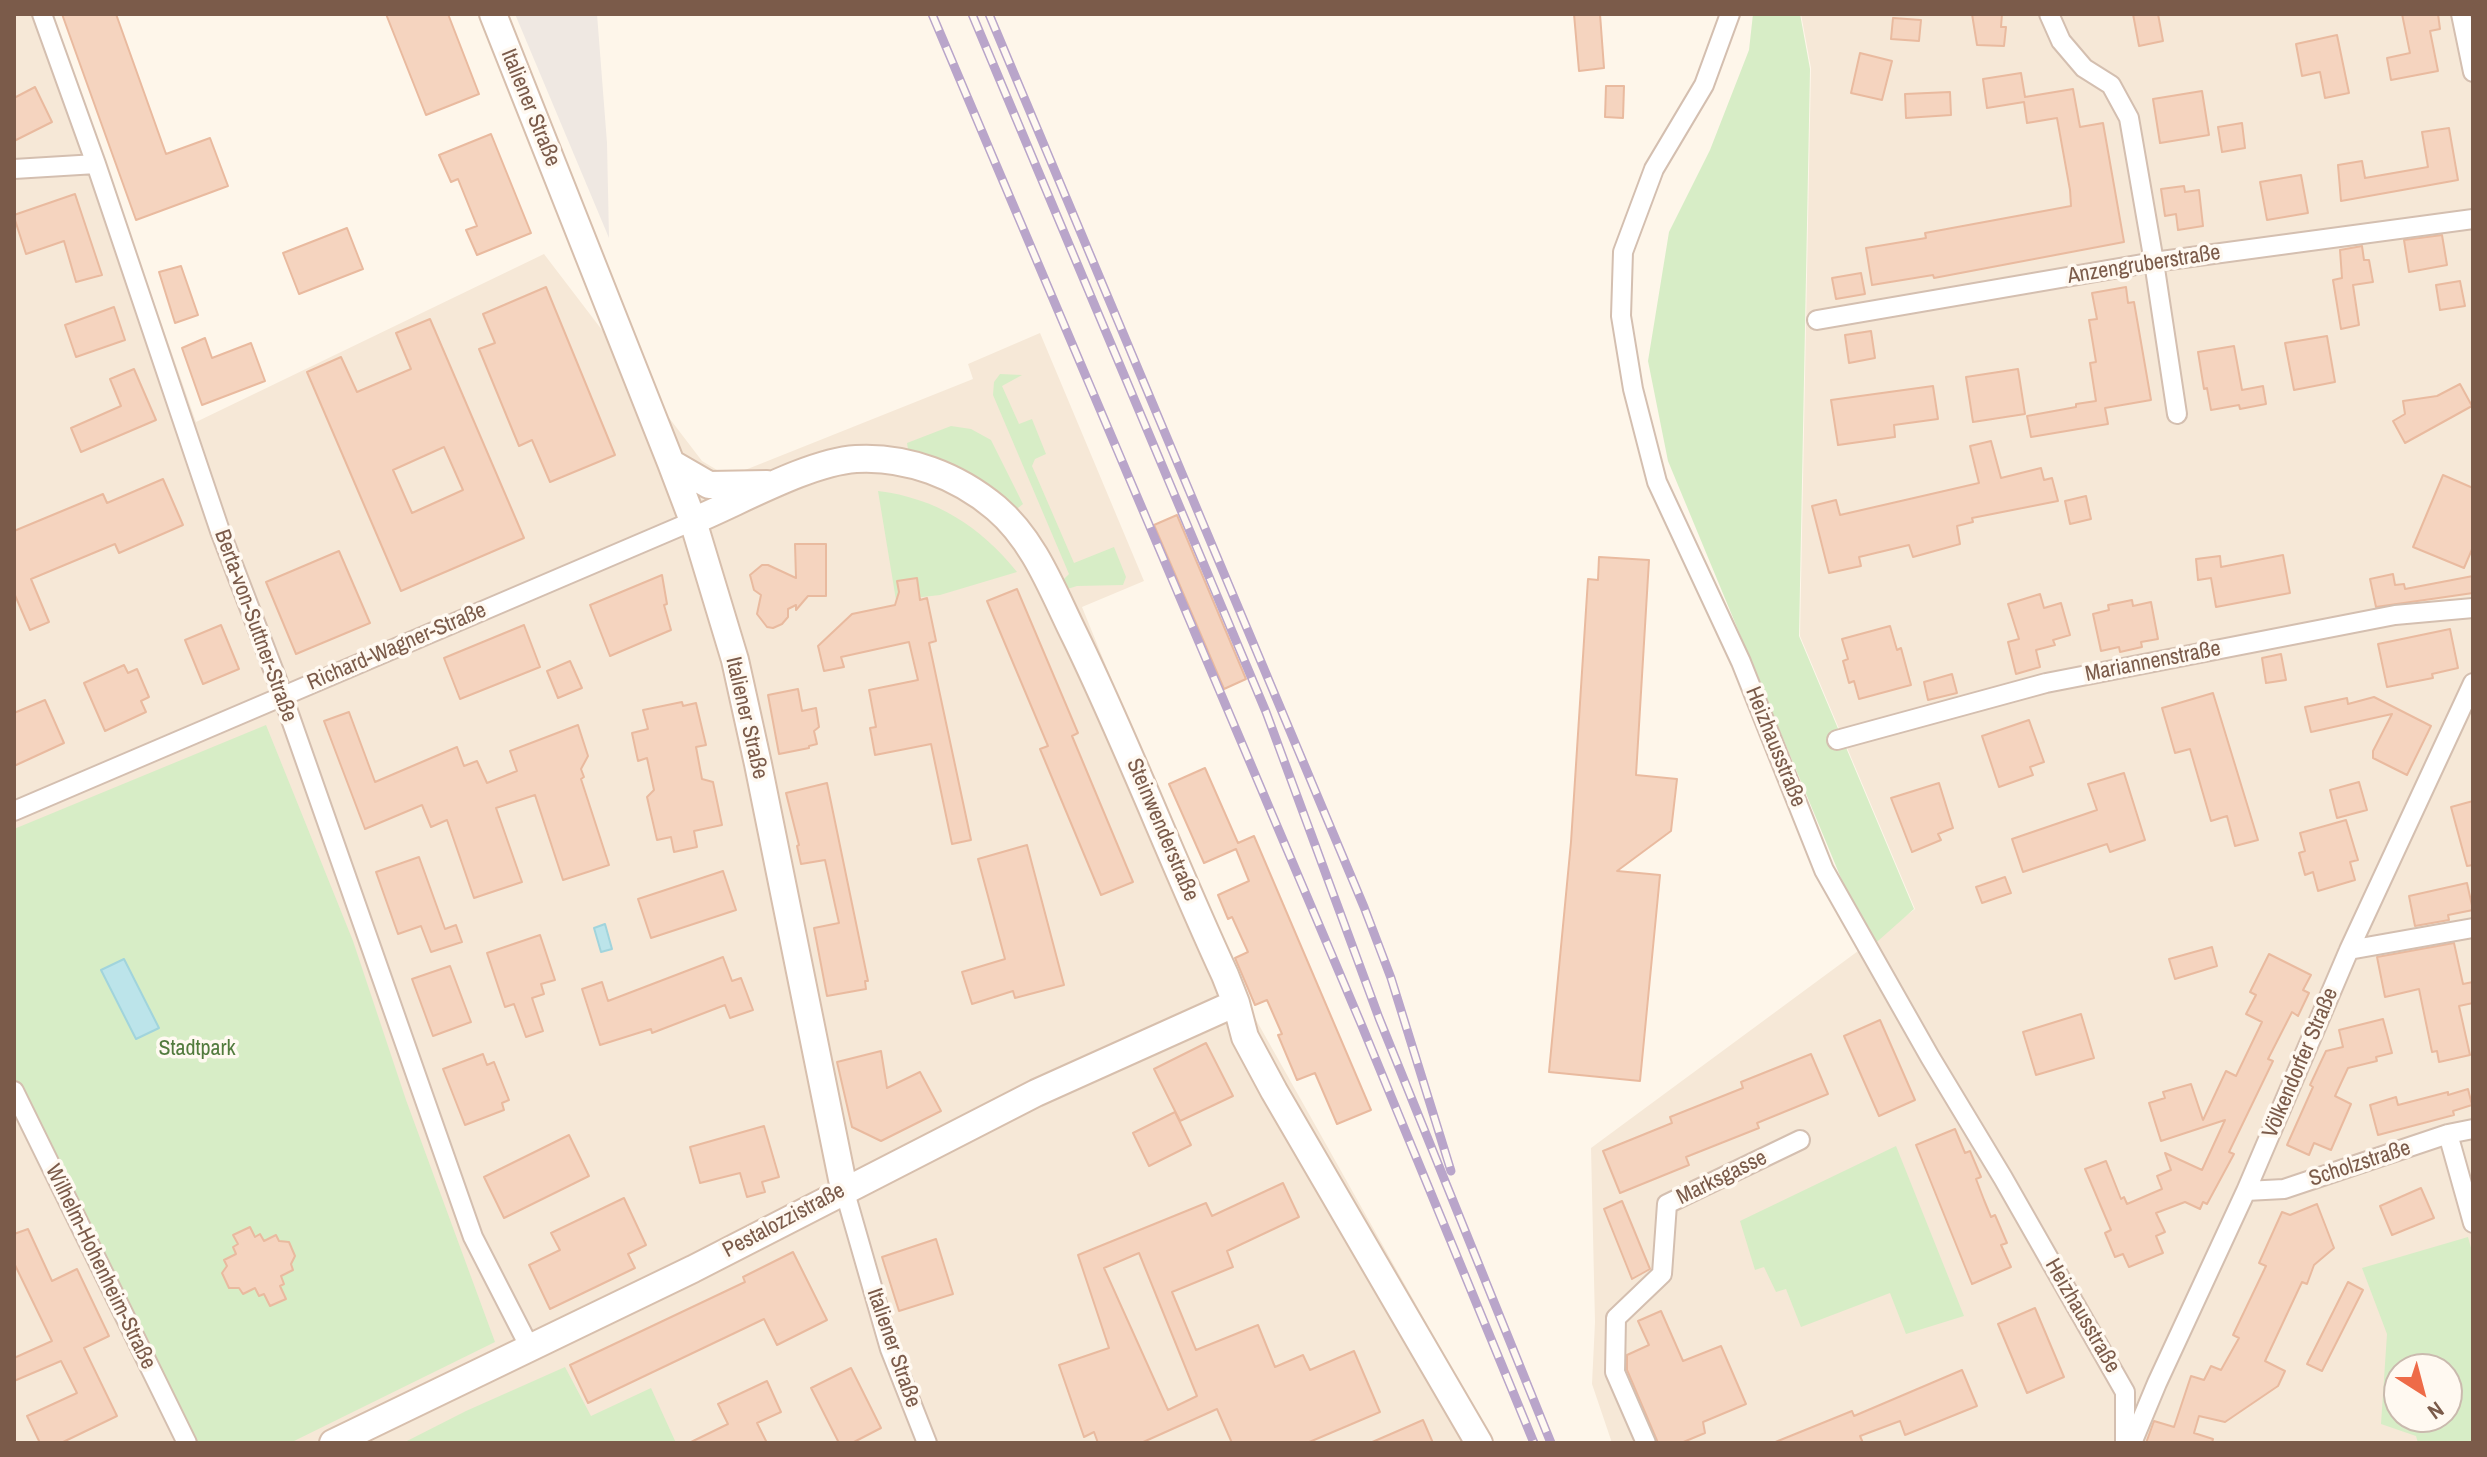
<!DOCTYPE html>
<meta charset="utf-8">
<style>
body{margin:0}
#map{position:relative;width:2487px;height:1457px;overflow:hidden;background:#fef6ea;font-family:"Archivo Narrow",sans-serif}
canvas{display:block}
.frame{position:absolute;inset:0;border:16px solid #7b5b4a;pointer-events:none}
.north{position:absolute;left:2383px;top:1353px;width:80px;height:80px;box-sizing:border-box;background:#fff9f1;border:2px solid #cabaae;border-radius:50%;rotate:144deg;font-size:22px;font-weight:700;line-height:32px;text-align:center;color:#7b5b4a}
.north::after{content:'';display:block;margin:auto;width:28px;height:36px;background:#ee6b48;clip-path:polygon(50% 0,100% 100%,50% 72%,0 100%)}
</style>
<div id="map">
<canvas width="2487" height="1457"></canvas>
<div class="frame"></div>
<div class="north">N</div>
</div>
<script>
const g = document.querySelector('canvas').getContext('2d');
g.lineJoin = 'round';
function paint(path, color) { g.fillStyle = color; g.fill(path, 'evenodd'); }
function strokePath(path, color, width, dash) { g.strokeStyle = color; g.lineWidth = width; g.lineCap = dash ? 'butt' : 'round'; g.setLineDash(dash || []); g.stroke(path); }
function label(font, color, halo, rows, align = 'center') {
  g.font = font + ' "Archivo Narrow",sans-serif'; g.lineWidth = 7; g.setLineDash([]); g.textBaseline = 'middle'; g.strokeStyle = halo; g.fillStyle = color; for (const [text, x, y, turn = 0] of rows) {
    g.save(); g.translate(x, y); g.rotate((+turn || 0) * Math.PI / 180); g.textAlign = isNaN(turn) ? turn : align; if (halo) g.strokeText(text, 0, 0); g.fillText(text, 0, 0); g.restore();
  }
}
paint(new Path2D(`
 M14 14H53L196 422 544 254 702 461 722 473 735 474 973 379 968 364 1040 333 1144 581 1082 607 1194 882 1246 1002 1494 1443H14Z
 M1801 14H2473V1443H1612L1592 1384 1595 1322 1591 1148 1915 909 1800 636 1811 68ZM2399 1369H2447V1417H2399Z`), '#f6e8d7');
paint(new Path2D(`
 M515 14H597L607 143 609 238Z`), '#efe8e2');
paint(new Path2D(`
 M1753 14H1800L1810 69 1799 636 1914 909 1870 948 1668 461 1648 361 1669 232 1710 150 1749 50Z
 M1000 374 1022 375 1002 386 1019 424 1032 419 1046 454 1035 459 1032 466 1074 563 1114 547 1126 577 1123 585 1077 586 1064 590 1061 582 1069 574 993 395 994 382Z
 M951 426 971 429 991 440 1023 504 1018 508 1011 509C981 478 950 460 908 449L907 443Z
 M878 491C936 498 980 526 1017 572L940 595 896 600Z
 M266 725 353 941 406 1100 495 1342 290 1443H187L14 1091V829Z
 M1896 1146 1964 1316 1906 1334 1890 1293 1801 1327 1786 1289 1776 1292 1764 1267 1755 1270 1740 1221Z
 M2468 1237 2473 1255V1443H2418L2416 1436 2381 1424 2387 1334 2362 1268ZM2447 1369V1417H2399V1369Z
 M565 1367 591 1416 651 1388 676 1443H403L466 1411Z`), '#d7edc6');
const water = new Path2D(`
 M605 924 612 949 601 952 594 928Z
 M124 959 159 1028 136 1039 101 970Z`);
paint(water, '#bce4ea');
strokePath(water, '#a1d4dc', 2);
const building = new Path2D(`
 M62 14H116L166 154 210 138 228 186 136 220Z
 M386 14H448L479 94 426 115Z
 M1574 14H1600L1604 68 1579 71Z
 M1972 14H2002L2001 27H2006L2004 46 1977 45Z
 M2133 14H2158L2163 41 2139 46Z
 M2402 14H2438L2440 29 2430 31 2438 71 2391 80 2387 58 2410 53Z
 M1893 18 1921 20 1919 41 1891 39Z
 M2337 35 2349 93 2325 98 2320 72 2302 76 2296 44Z
 M1860 53 1892 61 1882 100 1851 93Z
 M2021 73 2025 97 2073 89 2080 127 2103 123 2124 242 1934 278 1933 275 1872 285 1866 248 1926 238 1925 233 2071 206 2070 190 2057 118 2027 123 2024 102 1987 108 1983 79Z
 M1606 86H1624L1623 118 1605 117Z
 M35 87 52 122 14 141V98Z
 M2202 91 2209 135 2160 143 2153 99Z
 M1950 92 1951 115 1906 118 1905 94Z
 M2242 123 2245 148 2222 152 2218 127Z
 M2449 128 2458 180 2341 201 2338 165 2362 161 2365 178 2428 167 2422 132Z
 M491 134 531 233 477 255 466 230 477 226 458 179 451 182 439 155Z
 M2301 175 2308 213 2267 220 2260 182Z
 M2184 186 2185 192 2199 190 2203 226 2178 230 2176 214 2165 216 2161 189Z
 M75 194 102 275 76 282 64 241 26 254 14 217V215Z
 M347 228 363 269 299 294 283 253Z
 M2442 235 2447 265 2409 272 2404 240Z
 M2362 246 2364 260H2369L2373 282 2353 285 2359 325 2341 329 2333 280 2342 278 2340 250Z
 M181 266 198 315 175 323 159 272Z
 M1861 273 1865 294 1836 299 1832 278Z
 M2460 281 2465 306 2440 310 2436 285Z
 M546 287 615 455 550 482 532 440 519 446 479 349 495 343 483 314Z
 M2126 287 2128 303 2134 302 2151 400 2105 408 2108 424 2031 437 2027 416 2076 407V404L2096 401 2090 363 2096 362 2089 320 2097 319 2092 293Z
 M114 307 125 340 76 357 65 325Z
 M430 319 524 538 401 591 307 372 341 357 357 392 411 369 396 333ZM444 447 463 490 412 513 393 470Z
 M1871 331 1875 358 1849 363 1845 335Z
 M2327 336 2335 382 2294 390 2285 343Z
 M205 338 212 358 251 343 265 381 202 405 182 348Z
 M2234 346 2242 390 2263 386 2266 404 2240 409 2239 405 2211 410 2207 388 2204 389 2198 352Z
 M134 369 156 420 81 452 71 428 121 406 110 379Z
 M2018 369 2025 414 1973 422 1966 377Z
 M2460 384 2472 406 2405 443 2393 421 2405 414 2403 401 2437 396Z
 M1933 386 1938 419 1894 425 1895 437 1838 445 1831 400Z
 M1991 441 2001 478 2041 468 2044 480 2052 478 2058 501 1972 518 1973 522 1957 526 1960 544 1913 557 1909 545 1859 557 1861 566 1829 573 1812 506 1836 500 1840 515 1979 483 1970 446Z
 M2443 475 2473 488V547L2464 568 2413 547Z
 M163 479 183 525 119 553 115 544 31 579 49 622 30 630 14 593V531L103 494 107 503Z
 M2086 496 2091 519 2070 524 2065 501Z
 M1177 515 1246 679 1224 689 1154 525Z
 M795 544H826V596H808L796 610V605L788 609V617L782 624 773 628 767 627 757 614 761 595 754 590 750 575 762 565H768L796 578Z
 M339 551 370 623 296 654 266 582Z
 M2283 555 2290 593 2216 607 2211 578 2198 580 2196 559 2220 556 2221 567Z
 M1599 557 1649 560 1636 775 1677 779 1671 831 1617 871 1660 875 1640 1081 1549 1072 1571 842 1588 579 1598 580Z
 M2393 574 2395 585 2404 584 2405 589 2473 576V593L2376 607 2370 579Z
 M662 575 667 604 664 605 671 630 610 656 590 605Z
 M917 578 920 600 927 598 936 641 929 643 971 840 952 844 931 744 875 755 870 728 876 727 869 690 918 680 909 642 841 657 844 667 824 671 818 646 852 614 895 605 899 592 897 581Z
 M1017 589 1078 733 1072 736 1133 882 1101 895 1040 749 1048 746 987 601Z
 M2040 594 2044 608 2061 603 2070 635 2053 640 2055 645 2036 650 2040 667 2016 674 2008 642 2019 639 2008 604Z
 M2132 600 2133 606 2151 602 2158 639 2141 642 2142 647 2120 652 2119 647 2101 651 2093 614 2109 610 2108 605Z
 M221 625 239 669 203 684 185 640Z
 M524 625 540 667 460 699 444 658Z
 M1890 626 1897 650 1901 648 1911 685 1859 699 1854 681 1849 683 1843 661 1848 659 1842 639Z
 M2450 629 2458 668 2432 674 2433 678 2387 687 2378 644Z
 M2281 654 2286 680 2266 683 2262 658Z
 M570 661 582 688 558 698 547 671Z
 M124 665 128 673 137 669 149 697 141 701 146 712 105 731 84 683Z
 M1952 674 1957 693 1928 700 1924 682Z
 M798 689 802 711 816 708 819 727 814 731 817 744 809 746V748L779 754 768 695Z
 M2213 693 2258 840 2235 846 2227 816 2211 821 2190 749 2175 753 2162 708Z
 M2374 697 2431 726 2407 775 2373 758V751L2392 714 2311 732 2305 707 2347 698 2348 704Z
 M45 700 64 743 14 766V713Z
 M682 702 683 706 696 703 706 745 696 747 702 779 713 782 722 825 694 831 697 847 674 852 671 837 657 840 647 797 654 790 647 758 638 761 632 733 648 729 643 710Z
 M349 712 375 782 457 747 464 766 477 761 487 783 517 771 510 751 578 725 588 756 581 769 584 777 581 779 609 865 563 880 535 795 496 808 522 882 474 898 447 820 431 827 422 805 365 829 324 721Z
 M2029 720 2044 762 2030 767 2033 775 1999 787 1982 736Z
 M1205 768 1238 843 1254 836 1371 1110 1337 1124 1315 1073 1297 1080 1278 1035 1282 1034 1267 1000 1255 1005 1235 958 1248 952 1232 917 1228 919 1218 895 1249 881 1236 849 1204 863 1169 784Z
 M2124 773 2145 840 2110 852 2107 844 2023 872 2012 839 2097 810 2088 784Z
 M2359 782 2367 810 2337 818 2330 790Z
 M827 783 868 981H865L866 989 827 996 814 928 839 923 825 860 801 864 797 846 799 845 786 793Z
 M1939 783 1953 828 1938 834 1941 840 1912 852 1891 798Z
 M2473 801V865L2467 866 2451 807Z
 M2346 820 2358 860 2350 862 2355 880 2318 891 2313 872 2305 875 2299 853 2305 851 2300 833Z
 M1027 845 1064 985 1015 998 1013 991 972 1004 962 972 1005 959 978 859Z
 M419 857 445 929 456 925 462 942 431 952 421 926 398 934 376 872Z
 M723 871 736 910 651 938 638 899Z
 M2005 877 2011 893 1982 903 1976 887Z
 M2467 883 2473 910 2448 915 2449 920 2415 926 2409 896Z
 M540 935 555 980 541 984 544 994 532 998 543 1031 526 1037 514 1004 505 1007 487 953Z
 M2454 943 2463 984 2473 982V1003L2459 1006 2470 1055 2439 1062 2437 1051 2432 1052 2419 989 2385 997 2377 957Z
 M2212 947 2217 966 2175 979 2169 959Z
 M2269 954 2311 975 2303 990 2309 993 2298 1016 2292 1012 2268 1059 2273 1061 2229 1152 2234 1154 2207 1204 2203 1202 2200 1209 2185 1202 2156 1213 2165 1232 2156 1236 2163 1253 2129 1267 2123 1254 2115 1257 2105 1233 2111 1230 2085 1169 2106 1161 2121 1199 2124 1197 2127 1204 2162 1189 2157 1176 2171 1170 2165 1153 2202 1170 2225 1120 2161 1141 2149 1103 2165 1098 2163 1092 2191 1084 2203 1120 2226 1071 2236 1076 2262 1022 2246 1014 2256 995 2250 992Z
 M723 957 732 981 741 978 753 1010 730 1018 725 1005 652 1033 651 1029 600 1045 582 989 602 982 608 1001Z
 M450 966 471 1022 433 1036 412 979Z
 M2081 1014 2094 1058 2036 1075 2023 1032Z
 M2383 1019 2392 1053 2376 1057 2377 1061 2348 1068 2335 1096 2351 1104 2331 1150 2314 1143 2309 1155 2287 1145 2313 1087 2310 1085 2326 1051 2343 1047 2339 1030Z
 M1880 1020 1915 1100 1879 1116 1844 1036Z
 M1206 1043 1233 1096 1180 1121 1154 1069Z
 M881 1051 887 1088 920 1072 941 1111 881 1141 852 1127 837 1062Z
 M483 1054 487 1065 494 1062 509 1100 502 1103 504 1110 465 1125 443 1069Z
 M1811 1054 1828 1094 1757 1123 1759 1128 1686 1157 1689 1165 1620 1193 1603 1151 1672 1123 1670 1117 1743 1088 1741 1082Z
 M2468 1089 2472 1105 2453 1111 2454 1115 2378 1135 2370 1105 2396 1097 2398 1105 2448 1092V1095Z
 M1175 1112 1191 1145 1149 1166 1133 1133Z
 M764 1126 779 1177 762 1182 765 1192 747 1197 740 1173 700 1183 690 1147Z
 M1955 1129 1965 1153 1970 1151 1981 1177 1976 1179 1984 1200 1991 1217 1995 1215 2007 1243 2001 1245 2011 1267 1972 1284 1916 1145Z
 M569 1135 589 1176 504 1218 484 1177Z
 M1283 1183 1299 1217 1227 1251 1233 1267 1172 1292 1196 1350 1258 1325 1275 1367 1303 1355 1310 1370 1354 1351 1380 1412 1307 1443H1232L1217 1409 1141 1443H1098L1094 1432 1084 1437 1059 1365 1109 1348 1078 1255 1206 1203 1212 1216ZM1139 1253 1197 1396 1168 1410 1104 1268Z
 M2421 1188 2434 1218 2392 1235 2380 1206Z
 M624 1198 646 1245 628 1254 635 1268 550 1309 529 1265 560 1250 551 1233Z
 M1622 1201 1650 1269 1632 1279 1604 1209Z
 M2317 1204 2334 1248 2314 1265 2307 1284 2302 1282 2265 1361 2285 1371 2278 1386 2225 1422 2199 1416 2194 1433 2213 1439 2212 1443H2146L2154 1421 2174 1427 2191 1376 2204 1380 2211 1366 2221 1370 2239 1338 2233 1335 2266 1266 2259 1263 2282 1212 2290 1215Z
 M250 1227 255 1237 260 1234 264 1241 276 1235 279 1241 289 1242 295 1256 291 1264 293 1270 281 1276 284 1284 280 1286 286 1299 270 1306 264 1294 259 1296 255 1288 243 1294 239 1288H229L222 1273 227 1266 224 1260 236 1254 233 1247 238 1244 233 1235Z
 M28 1229 52 1281 77 1269 109 1336 84 1348 117 1416 61 1443H40L27 1416 77 1393 61 1361 14 1381V1358L52 1341 14 1263V1234Z
 M936 1239 953 1294 899 1311 882 1257Z
 M793 1252 827 1320 777 1345 764 1319 588 1403 570 1365 745 1282 743 1277Z
 M2348 1282 2363 1290 2322 1371 2307 1364Z
 M2035 1308 2064 1377 2027 1393 1998 1324Z
 M1661 1311 1683 1361 1721 1346 1746 1404 1703 1422 1705 1433 1681 1443H1658L1627 1370V1355L1649 1345 1638 1321Z
 M851 1368 881 1428 852 1443H839L811 1388Z
 M1962 1370 1977 1406 1905 1435 1900 1421 1860 1436 1863 1443H1773L1852 1411 1854 1416Z
 M767 1381 781 1412 757 1423 767 1443H689L728 1424 718 1404Z
 M1423 1420 1433 1443H1370Z`);
paint(building, '#f5d4bf');
strokePath(building, '#e9ba9f', 2);
const street = new Path2D(`
 M42 14 96 164 220 531 276 677 473 1237 530 1348
 M1730 14 1704 85 1654 169 1623 252 1621 316 1633 389 1657 482 1741 662 1824 870 1930 1057 2003 1178 2125 1392V1443
 M2049 14 2061 41 2084 68 2111 85 2129 118 2154 262 2177 414
 M2461 14 2473 72
 M14 169 96 164
 M1817 320 2154 262 2473 219
 M1837 740 2046 683 2395 615 2473 608
 M14 811 693 521
 M2349 950 2473 928
 M14 1091 187 1443
 M2448 1134 2473 1223
 M844 1189 890 1349 927 1443
 M2246 1191 2284 1189 2448 1134 2473 1129
 M1646 1443 1615 1372 1616 1318 1662 1274 1667 1204 1800 1140
 M2132 1443 2157 1383 2246 1191 2349 950 2473 683`);
const secondary = new Path2D(`
 M493 14 671 463 693 521 735 660 758 764 844 1189
 M671 463 709 485 767 484
 M693 521C739 502 809 462 856 459 907 456 958 476 996 508 1035 541 1053 592 1075 636 1129 747 1173 863 1225 975L1236 1003 1245 1037 1274 1091 1479 1443
 M333 1443 693 1269 1036 1093 1236 1003`);
strokePath(street, '#d4bfb0', 22);
strokePath(secondary, '#d7bfad', 30);
strokePath(street, '#fff', 18);
strokePath(secondary, '#fff', 26);
const rail = new Path2D(`
 M932 14 1362 1026 1534 1443
 M972 14 1266 712 1379 1018 1551 1443
 M989 14 1364 907 1391 978 1451 1171`);
strokePath(rail, '#b9a5ca', 9);
strokePath(rail, '#fff9f1', 6, [18]);
label('22px', '#7b5b4a', '#fff9f1', [
 ["Italiener Straße",530,108,68],
 ["Anzengruberstraße",2144,265,-9],
 ["Berta-von-Suttner-Straße",255,626,70],
 ["Richard-Wagner-Straße",397,647,-23],
 ["Mariannenstraße",2153,662,-11],
 ["Italiener Straße",746,718,77],
 ["Heizhausstraße",1775,747,68],
 ["Steinwenderstraße",1162,830,67],
 ["Völkendorfer Straße",2301,1063,-67],
 ["Scholzstraße",2360,1164,-18],
 ["Marksgasse",1722,1178,-26],
 ["Pestalozzistraße",784,1221,-28],
 ["Wilhelm-Hohenheim-Straße",100,1267,64],
 ["Heizhausstraße",2082,1316,60],
 ["Italiener Straße",893,1348,71]
]);
label('22px', '#527b3e', '#fff9f1', [
 ["Stadtpark",197,1049]
]);
</script>
